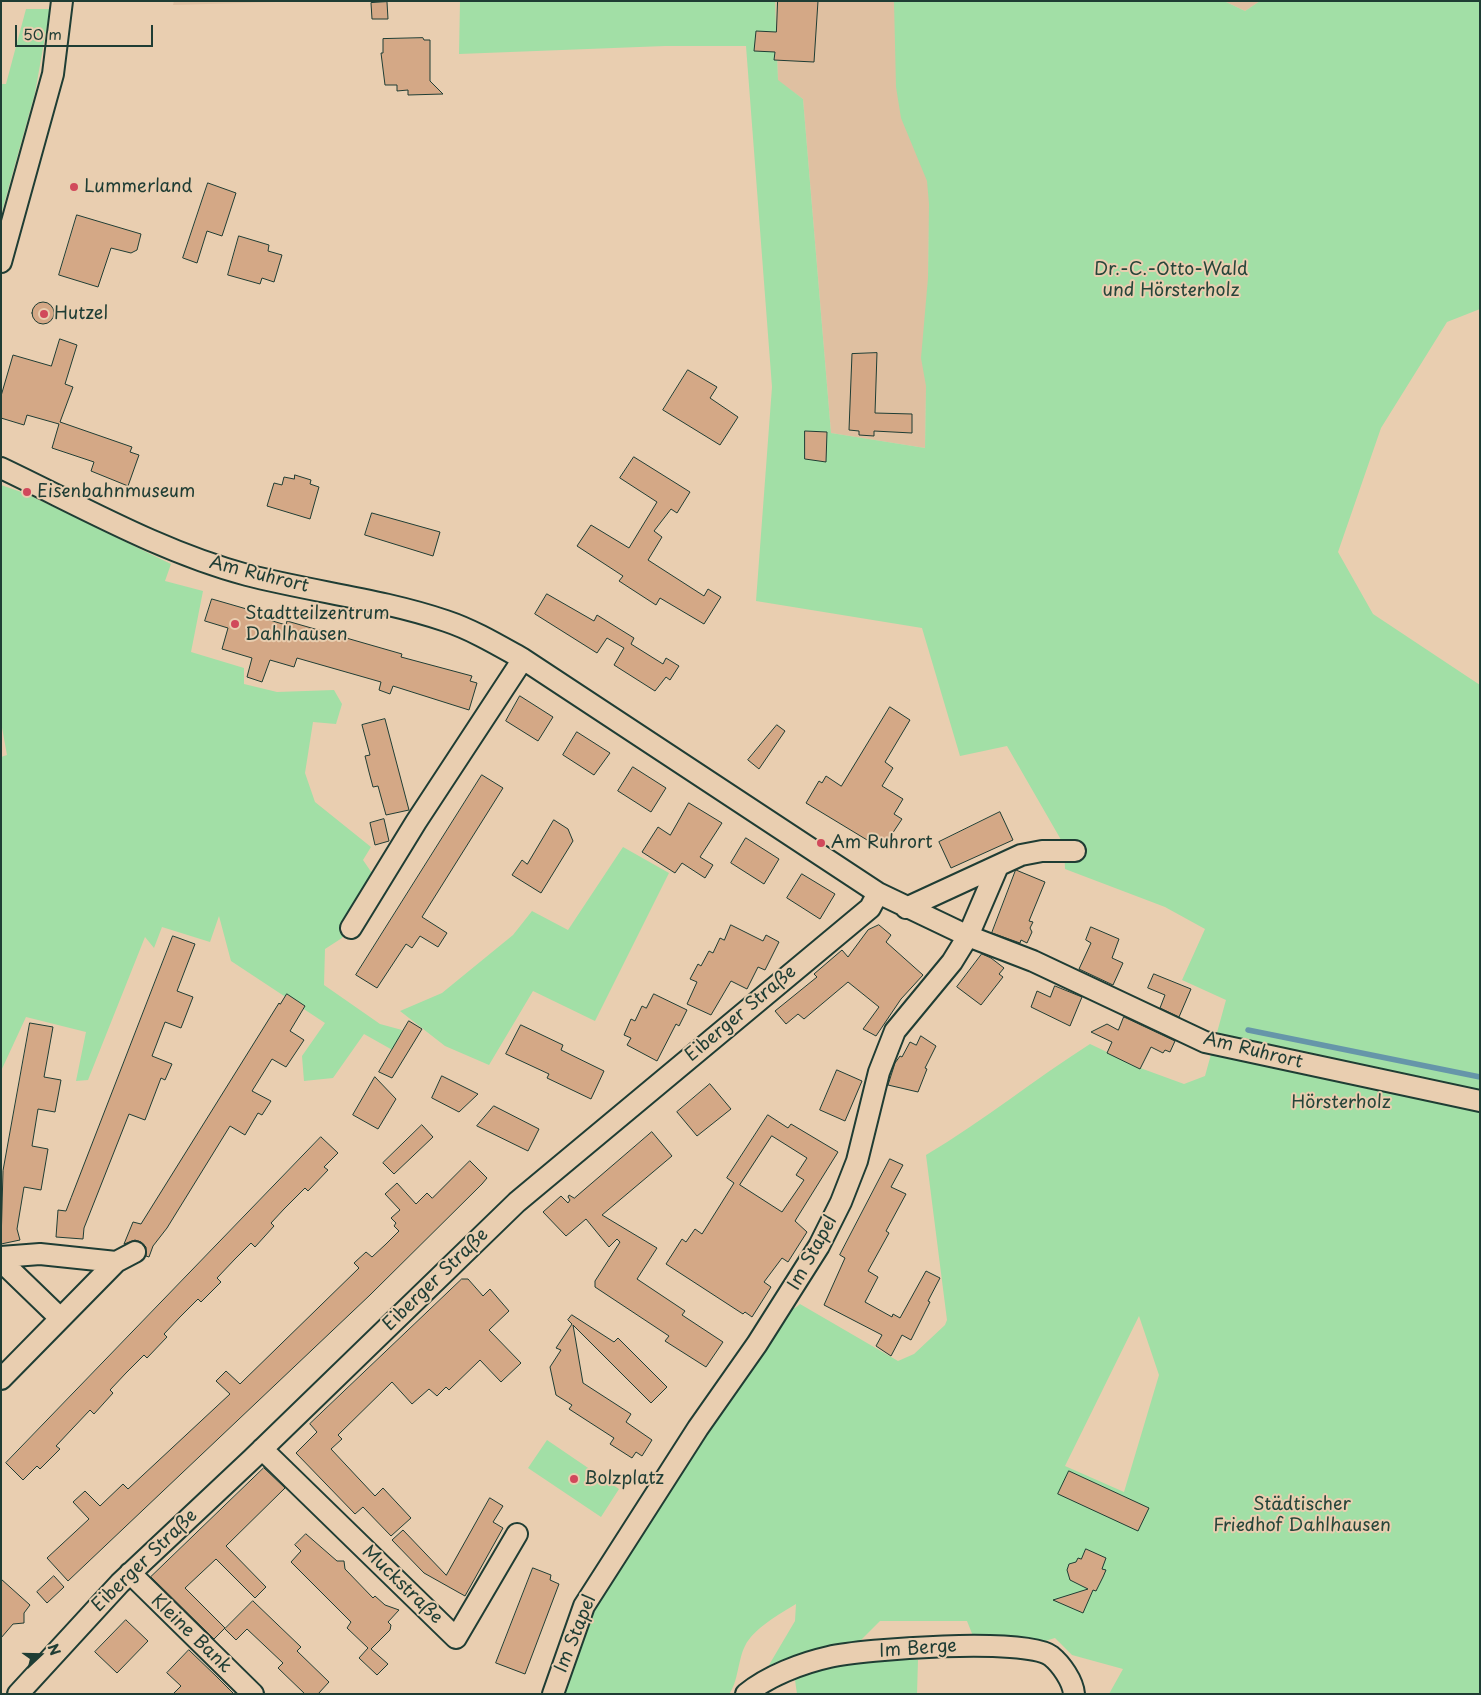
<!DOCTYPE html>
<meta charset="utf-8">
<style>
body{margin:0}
#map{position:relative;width:1481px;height:1695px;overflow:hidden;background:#e9ceb0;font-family:"Playpen Sans",sans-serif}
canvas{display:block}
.frame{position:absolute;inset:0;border:2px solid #1f3d34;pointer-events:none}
.north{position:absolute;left:15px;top:1630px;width:50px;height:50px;-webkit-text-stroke:4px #e9ceb0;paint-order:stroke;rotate:69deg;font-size:14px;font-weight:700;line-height:20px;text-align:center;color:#1f3d34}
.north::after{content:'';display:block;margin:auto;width:18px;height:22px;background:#1f3d34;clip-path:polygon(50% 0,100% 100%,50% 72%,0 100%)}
.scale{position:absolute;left:15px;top:25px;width:138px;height:22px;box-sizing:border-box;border:2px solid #1f3d34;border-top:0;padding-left:6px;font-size:15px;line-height:18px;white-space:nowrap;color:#1f3d34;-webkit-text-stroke:4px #e9ceb0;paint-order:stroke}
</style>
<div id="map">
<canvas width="1481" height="1695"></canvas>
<div class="frame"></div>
<div class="north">N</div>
<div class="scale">50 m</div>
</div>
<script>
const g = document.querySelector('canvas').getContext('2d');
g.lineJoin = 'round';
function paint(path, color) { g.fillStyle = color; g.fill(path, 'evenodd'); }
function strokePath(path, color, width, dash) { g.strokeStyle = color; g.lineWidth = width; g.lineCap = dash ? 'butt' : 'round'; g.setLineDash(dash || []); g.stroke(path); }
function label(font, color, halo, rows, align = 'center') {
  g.font = font + ' "Playpen Sans",sans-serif'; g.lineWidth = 4; g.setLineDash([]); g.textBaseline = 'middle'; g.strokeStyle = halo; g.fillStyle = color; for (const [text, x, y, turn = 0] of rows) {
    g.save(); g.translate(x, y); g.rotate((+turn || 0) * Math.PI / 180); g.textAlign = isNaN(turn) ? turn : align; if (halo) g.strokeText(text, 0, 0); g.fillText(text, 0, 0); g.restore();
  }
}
paint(new Path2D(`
 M174 1H310L173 5Z
 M775 1H933L925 448 831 433 803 99 778 81Z
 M1224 1H1260L1245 11Z`), '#dfc0a1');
paint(new Path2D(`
 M460 1H775L778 80 803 99 831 433 925 448 926 386 921 358 928 278 929 204 927 181 901 118 896 87 894 1H1224L1245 11 1260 1H1480V309L1447 322 1381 428 1338 552 1373 614 1480 685V1694H1109L1123 1669 1072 1655 1055 1638 1045 1641 973 1636 967 1621H880L843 1658 918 1660 917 1694H797L793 1666 769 1665 795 1621 796 1604C781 1613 753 1629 745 1646 738 1659 738 1683 729 1694H561L592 1609 645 1524 790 1307 795 1308 800 1304 898 1361 914 1354 945 1325 947 1320 926 1155C983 1121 1035 1079 1090 1044L1143 1069 1184 1084 1205 1076 1226 1000 1182 980 1205 929 1165 907 1065 869 1064 845 1007 746 960 756 922 628 756 601 772 387 746 46H665L459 54ZM1139 1316 1159 1375 1124 1492 1065 1466Z
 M26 9H50L35 93 1 215V84H6Z
 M1 485 27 494 171 564 165 581 203 591 191 652 244 668V684L277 692 334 690 342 704 336 724 313 722 305 773 315 802 371 847 363 860 376 879 342 938 325 949 324 985 380 1024 402 1030 396 1052 364 1034 333 1078 304 1081 302 1056 325 1023 231 961 219 916 210 942 162 927 154 948 145 937 88 1080 76 1081 86 1032 26 1017 1 1071V757L7 755 1 722Z
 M623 847 669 873 595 1021 533 991 489 1065 445 1046 400 1011 442 993 513 935 532 911 568 930Z
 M547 1440 619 1489 601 1517 528 1468Z`), '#a2dfa6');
strokePath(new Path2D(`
 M1248 1030 1480 1077`), '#6696a9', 5.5);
const building = new Path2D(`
 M778 1H818L814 62 774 60 775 52 754 51 756 31 776 32Z
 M387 2 388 19H372L371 3Z
 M423 38 424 40H430V81L443 94 408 95V90L397 91V85H385L381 53H383V39Z
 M208 183 236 193 222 236 207 231 197 263 183 258Z
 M77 215 141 234 137 250 131 253 111 248 98 287 59 275Z
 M239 236 269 245 268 251 282 255 274 282 262 278 260 284 228 275Z
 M32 313a11 11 0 1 1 22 0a11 11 0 1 1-22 0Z
 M60 339 77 345 65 384 73 387 60 422 132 447 130 452 139 455 128 486 91 471 94 462 52 448 59 424 27 415 24 425 1 418V396L13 355 51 366Z
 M877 353 875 413 912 414V433L874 431V436L859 435V431L849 430 852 354Z
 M688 370 717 387 710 398 738 417 720 445 663 410Z
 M805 431 827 432 826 462 805 459Z
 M634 457 690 492 677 513 671 509 654 531 662 537 648 560 704 596 708 589 721 597 704 624 660 598 656 605 619 581 623 576 577 546 591 525 629 548 657 502 620 478Z
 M295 475 311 480 310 484 319 487 310 519 267 506 274 483 282 485 284 477 294 479Z
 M372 513 440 532 433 556 365 535Z
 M547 594 594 621 597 615 634 638 631 644 663 664 666 658 679 666 670 680 666 677 655 691 614 665 624 648 607 638 597 653 535 614Z
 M212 599 257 612 256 616 286 625 287 621 402 654 401 657 472 676 470 681 477 683 469 710 393 686 390 694 379 690 381 682 297 658 294 667 270 660 262 682 247 677 252 658 222 649 228 628 205 621Z
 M520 696 553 717 538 741 506 721Z
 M890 707 910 720 885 762 893 768 882 786 903 799 894 814 902 819 882 849 806 803 819 781 822 783 826 776 841 786Z
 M385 719 409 810 386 815 378 786 373 787 369 772 365 756 370 755 362 725Z
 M777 725 785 731 759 769 748 760Z
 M577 732 610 753 594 775 563 755Z
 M633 767 666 788 651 812 618 791Z
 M482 775 503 788 422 917 447 933 438 947 420 936 412 948 406 944 377 988 356 975Z
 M689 803 722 823 700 857 713 865 705 878 682 863 675 873 642 852 658 827 670 835Z
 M1000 812 1013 840 951 868 939 842Z
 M384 819 389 841 375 845 370 823Z
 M554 820 568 829 573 841 541 893 512 875 522 860 527 864Z
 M746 838 779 859 764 884 731 863Z
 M1016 870 1045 882 1029 921 1033 922 1030 928 1032 932 1027 943 1021 940 1020 943 992 933Z
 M802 874 835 894 820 919 787 898Z
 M731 925 763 941 766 935 779 942 765 970 758 967 747 989 731 981 711 1015 687 1004 697 982 690 979 698 964 701 966 709 951 713 953 720 938 724 940Z
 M879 925 891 935 886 942 923 975 901 999 876 1036 863 1029 879 1007 848 982 804 1019 798 1014 786 1024 775 1011 817 977 814 974 842 950 848 957 868 930Z
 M1091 927 1119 939 1112 958 1123 963 1113 985 1079 969 1091 943 1086 940Z
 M173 936 195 944 177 991 193 997 181 1028 165 1022 152 1056 172 1064 165 1080 161 1078 145 1120 129 1114 84 1228 83 1239 56 1237 58 1210 66 1211 71 1198Z
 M982 954 991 958 1004 968 999 974 1003 977 981 1005 957 987Z
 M1154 974 1191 989 1179 1017 1160 1008 1165 995 1148 988Z
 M1055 986 1082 997 1070 1026 1031 1007 1037 991 1050 997Z
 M287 994 305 1006 290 1031 304 1040 286 1067 272 1059 252 1091 271 1101 262 1115 258 1113 245 1135 230 1126 167 1228 153 1246 149 1257 146 1256V1247L141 1242 135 1240 124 1244 133 1222 141 1224 279 1003 280 1004Z
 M654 994 687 1010 679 1026 676 1024 657 1061 627 1045 631 1038 624 1035 631 1019 635 1021 642 1006 646 1008Z
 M1124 1017 1175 1041 1170 1052 1165 1050 1163 1053 1151 1047 1140 1069 1107 1053 1112 1042 1091 1032 1107 1024 1118 1030Z
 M409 1021 422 1029 392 1078 379 1072Z
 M30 1023 53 1027 44 1077 61 1080 55 1112 38 1109 32 1146 48 1149 41 1190 24 1187 17 1229 20 1240 1 1244 3 1171Z
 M521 1025 563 1045 561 1050 604 1071 591 1099 547 1078 549 1074 506 1054Z
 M921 1036 936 1046 925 1068 927 1069 918 1092 888 1085 895 1063 900 1056 902 1057 910 1042 916 1045Z
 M837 1070 862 1081 845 1121 820 1110Z
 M442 1076 478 1094 459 1112 432 1098Z
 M375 1077 396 1099 378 1129 353 1115Z
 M710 1084 731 1109 697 1136 677 1112Z
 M494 1106 539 1129 528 1151 477 1126Z
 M768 1115 788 1128 791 1124 838 1152 795 1221 807 1232 788 1262 782 1258 764 1282 771 1287 752 1317 745 1312 743 1314 666 1264 682 1239 686 1242 695 1229 702 1234 734 1183 727 1178ZM772 1136 807 1158 796 1175 804 1180 782 1212 740 1185Z
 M422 1125 433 1137 394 1174 383 1163Z
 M652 1132 672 1156 602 1215 657 1248 637 1279 685 1311 682 1315 723 1342 706 1367 665 1341 669 1336 595 1287V1281L620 1242 617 1239 609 1247 586 1219 566 1236 543 1212 561 1196 568 1203 570 1200 568 1197 569 1195 574 1198Z
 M321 1137 338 1153 324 1167 328 1170 308 1191 305 1188 284 1209 271 1223 274 1226 255 1247 251 1243 235 1259 217 1278 221 1282 201 1302 198 1299 180 1317 164 1334 167 1337 147 1358 144 1355 126 1373 110 1390 113 1393 94 1414 90 1410 72 1429 56 1446 60 1449 40 1469 37 1466 23 1480 6 1463Z
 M890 1159 903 1165 891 1187 906 1194 886 1231 889 1233 868 1271 878 1277 865 1302 892 1317 893 1314 900 1318 926 1271 940 1278 928 1301 930 1302 911 1340 902 1335 891 1356 876 1346 882 1335 824 1305 845 1258 840 1255Z
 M470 1161 487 1178 482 1184 370 1295 68 1581 47 1558 89 1519 73 1502 85 1491 100 1506 123 1484 128 1489 230 1394 216 1381 226 1371 240 1384 359 1268 354 1263 366 1252 372 1257 386 1244 399 1231 394 1226 396 1223 391 1218 400 1210 385 1194 397 1183 416 1204 427 1193 432 1198Z
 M462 1279H468L483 1296 490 1289 509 1311 489 1330 521 1363 501 1382 480 1360 449 1390 446 1387 437 1396 429 1389 412 1404 392 1382 338 1435 342 1439 331 1449 375 1496 383 1488 411 1518 391 1536 363 1507 355 1514 296 1453 317 1432 310 1424Z
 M572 1315 614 1342 618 1338 667 1387 651 1403 573 1325 583 1383 631 1414 626 1422 652 1440 642 1456 636 1452 632 1458 610 1444 614 1438 569 1409 572 1405 556 1395 550 1367 561 1350 556 1348 572 1324 568 1320Z
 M264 1468 285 1488 226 1546 266 1587 255 1598 216 1559 185 1588 225 1628 214 1639 151 1577Z
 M1069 1471 1149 1508 1138 1531 1058 1494Z
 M490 1498 503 1506 493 1522 503 1528 465 1596 424 1573 392 1540 403 1530 446 1575Z
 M306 1534 337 1561H344L345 1569 373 1598 375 1596 385 1605 399 1610 388 1622 391 1625 390 1630 371 1649 388 1664 377 1675 359 1658 368 1648 347 1628 351 1622 291 1562 301 1551 295 1545Z
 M1086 1549 1106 1558 1102 1569 1106 1570 1103 1577 1096 1591 1093 1590 1083 1613 1053 1600 1088 1589 1070 1580 1067 1570 1069 1564 1076 1562 1078 1558 1081 1559Z
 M533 1568 551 1575 550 1580 559 1584 525 1674 496 1663Z
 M54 1576 64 1587 47 1603 37 1592Z
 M1 1579 30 1605 24 1613V1623L13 1624 1 1638Z
 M253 1601 301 1647 297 1651 329 1682 318 1694H305L278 1668 283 1663 247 1629 236 1640 225 1629Z
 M126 1620 148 1641 117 1673 95 1652Z
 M189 1650 217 1677 234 1694H173L181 1686 167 1673Z`);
paint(building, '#d4a886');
strokePath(building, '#1f3d34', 1);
const minor = new Path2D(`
 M1 262 53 74 62 1
 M1 468C81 506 161 552 247 575 313 592 381 599 446 621 473 630 498 645 523 659L878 893 968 936 1033 961 1205 1042 1480 1101
 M906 908 1021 855 1042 851H1075
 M351 928 416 822 523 659
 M1 1257 40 1254 116 1262 1 1379
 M1 1261 60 1318
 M116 1262 135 1252
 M262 1449 456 1638 517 1534
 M130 1573 253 1694
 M18 1694 120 1583 252 1459 517 1202 870 908 878 893
 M553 1694 584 1606 698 1428 757 1344 819 1246 841 1202 857 1161 879 1072 895 1031 952 962 968 936 998 866
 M746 1694C768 1676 802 1663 829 1657 863 1649 1026 1637 1051 1656 1061 1664 1073 1681 1074 1694`);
strokePath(minor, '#1f3d34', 24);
strokePath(minor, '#e9ceb0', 20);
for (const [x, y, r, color] of [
 [74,187,5,"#d1495b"],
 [44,314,5,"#d1495b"],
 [27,492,5,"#d1495b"],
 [235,624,5,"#d1495b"],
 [821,843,5,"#d1495b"],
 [574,1479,5,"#d1495b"]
]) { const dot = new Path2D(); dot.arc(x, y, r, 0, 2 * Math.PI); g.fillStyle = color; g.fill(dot); strokePath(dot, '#e9ceb0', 2); }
label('18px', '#1f3d34', '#e9ceb0', [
 ["Lummerland",84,187],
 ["Hutzel",54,314],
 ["Eisenbahnmuseum",37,492],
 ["Stadtteilzentrum",245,614],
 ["Dahlhausen",245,635],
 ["Am Ruhrort",831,843],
 ["Bolzplatz",584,1479]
], 'left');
label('18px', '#26453a', '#e9ceb0', [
 ["Dr.-C.-Otto-Wald",1171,270],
 ["und Hörsterholz",1171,291],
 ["Hörsterholz",1341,1103],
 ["Städtischer",1302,1505],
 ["Friedhof Dahlhausen",1302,1526]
]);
label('18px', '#1f3d34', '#e9ceb0', [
 ["Am Ruhrort",259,575,14],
 ["Eiberger Straße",741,1014,-40],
 ["Am Ruhrort",1253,1051,14],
 ["Im Stapel",813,1253,-61],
 ["Eiberger Straße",436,1280,-44],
 ["Eiberger Straße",145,1561,-44],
 ["Muckstraße",402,1585,44],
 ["Kleine Bank",191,1634,44],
 ["Im Stapel",576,1634,-68],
 ["Im Berge",918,1649,-4]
]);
</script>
